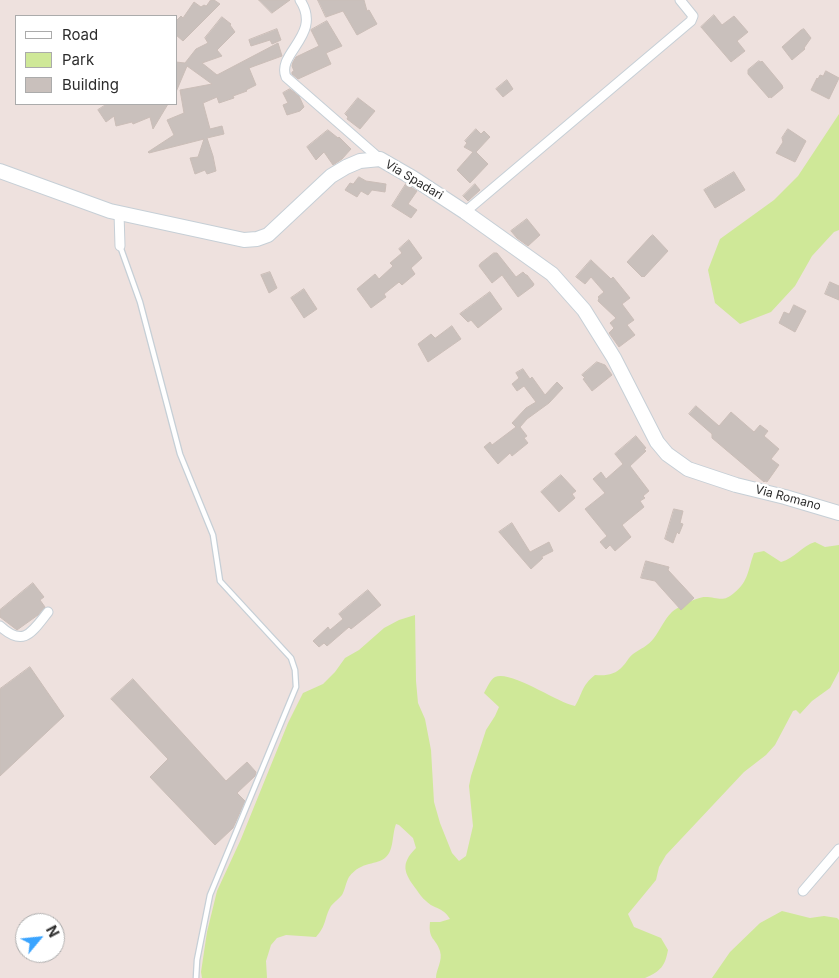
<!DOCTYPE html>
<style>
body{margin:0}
#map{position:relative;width:839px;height:978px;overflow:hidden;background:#eee1de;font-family:Inter,sans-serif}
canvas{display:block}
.legend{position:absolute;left:15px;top:15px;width:162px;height:90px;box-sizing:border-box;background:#fff;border:1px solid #ababab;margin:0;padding:6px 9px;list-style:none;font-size:15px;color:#2c2c2c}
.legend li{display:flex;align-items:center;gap:10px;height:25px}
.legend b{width:25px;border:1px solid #ababab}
.north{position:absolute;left:15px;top:913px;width:50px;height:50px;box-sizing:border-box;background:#fff;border:1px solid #ababab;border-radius:50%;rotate:62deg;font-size:14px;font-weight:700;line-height:20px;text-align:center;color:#2c2c2c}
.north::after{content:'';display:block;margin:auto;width:18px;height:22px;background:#3aa4ff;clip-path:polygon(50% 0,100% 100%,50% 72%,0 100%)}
</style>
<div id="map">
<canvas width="839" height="978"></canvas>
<ul class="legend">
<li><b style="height:6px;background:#fff"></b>Road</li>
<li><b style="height:14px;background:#cfe898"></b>Park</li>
<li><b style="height:14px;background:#c9c0bc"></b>Building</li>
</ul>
<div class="north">N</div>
</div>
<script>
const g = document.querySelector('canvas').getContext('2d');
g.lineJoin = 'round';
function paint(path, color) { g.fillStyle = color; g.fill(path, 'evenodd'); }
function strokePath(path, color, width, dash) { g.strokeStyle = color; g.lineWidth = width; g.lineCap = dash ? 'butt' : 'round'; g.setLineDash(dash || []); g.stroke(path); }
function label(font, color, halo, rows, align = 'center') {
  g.font = font + ' Inter,sans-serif'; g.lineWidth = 5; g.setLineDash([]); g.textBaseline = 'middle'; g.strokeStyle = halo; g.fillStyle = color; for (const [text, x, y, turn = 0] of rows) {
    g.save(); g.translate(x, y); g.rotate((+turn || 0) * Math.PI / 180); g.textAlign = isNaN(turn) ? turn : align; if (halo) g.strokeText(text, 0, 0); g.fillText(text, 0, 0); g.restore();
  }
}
paint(new Path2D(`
 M839 114V230L834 232 812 256 795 286 771 312 740 324 715 303 708 270 720 239 774 200 798 176Z
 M815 542 825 547 839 545V671L830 688 812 701 800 714 796 710 793 711 775 745 766 755 744 772 666 855 659 867 656 880 628 914 634 927 661 938 668 950C665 966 661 971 645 978H436C436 969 443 961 440 951 436 938 428 940 430 922H440L450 919C442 906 435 910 426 901 422 898 419 893 416 889 404 873 400 864 416 848L413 838 399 825 396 824C392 834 394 850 386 857 377 866 362 860 349 877 346 882 345 890 342 895 339 899 334 902 331 906 324 918 327 925 316 937L286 935 277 938 271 945 266 961 267 978H202L201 972 207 932 217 891 241 839 288 723 303 693 323 684 335 672 345 658 359 650 384 628 399 620 415 615 416 681 418 703 425 719 431 750 434 802 440 823 452 853 459 861 466 856 473 826 469 786 471 776 486 730 495 716 499 707 484 693C487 688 490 680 495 677 511 670 556 702 575 706 583 693 581 686 595 675 606 676 615 675 623 666 627 662 628 658 633 654 640 649 648 646 654 638 660 630 664 620 671 613 677 607 697 597 705 597 718 597 723 603 734 593 749 581 748 569 754 553L764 551 781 562C795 558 802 546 815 542Z
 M782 911 810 918 824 916 837 918 839 920V978H712L730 952 760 923Z`), '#cfe898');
const building = new Path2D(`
 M211 0H214L220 4 183 41 176 35V21L181 16 183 18 194 2 201 7 204 5 206 6Z
 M259 0H290L272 13Z
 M318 0H364L367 11 369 10 377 24 357 35 343 11 326 17Z
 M714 15 722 25 734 16 748 32 737 41 745 51 731 62 701 27Z
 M222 17 231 24 230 25 235 32 217 50 222 56 202 63 217 75 278 43 282 56 249 68 256 85 246 90 247 91 233 96 234 98 219 103 217 97 203 103 210 129 222 126 224 134 207 138 213 156 216 171 207 174 205 170 195 174 190 158 198 157 204 139 149 153 148 152 174 135 167 120 184 113 180 90 212 84 187 66 176 92V62L185 63 196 49 208 43 205 38Z
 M327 21 342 46 326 53 331 64 298 79 292 74V72L294 71 292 66 293 62 296 57 319 46 311 30Z
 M277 29 281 40 272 44 270 40 251 46 249 40Z
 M804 29 811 38 804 48 805 49 792 60 782 47 801 30Z
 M759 61 761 62 762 61 782 85 783 88 771 98 770 96 769 98 748 74V70Z
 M826 71 839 78 829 99 811 90 817 78 818 79 820 75 823 76Z
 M507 80 513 89 503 97 496 89Z
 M290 89 299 96 304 107 300 111 287 115 283 105 288 103 283 93Z
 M358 98 375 111 360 129 347 119 348 117 345 114Z
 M107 104H168L153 129 150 117 133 124 132 122 116 126 114 116 106 122 98 110Z
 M476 129 481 134 484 131 490 137 476 152 488 164 470 183 457 170 473 152 464 147 467 143 465 141Z
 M788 129 806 141 795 162 776 153 783 142 782 138Z
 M328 130 338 138 339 137 351 149 342 159 333 165 324 152 316 160 307 147Z
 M734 172 745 190 715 208 704 190Z
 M359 177 366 181 386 184 385 192 372 190 368 195 361 191 357 197 345 190 350 183 353 184Z
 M406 184 417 191 408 204 417 210 411 218 392 206Z
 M475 184 480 190 468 201 463 196Z
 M527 219 540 235 528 246 517 238 511 231Z
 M653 235 668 251 644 277 643 276 642 277 627 262 651 236Z
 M409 240 422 258 411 268 415 274 402 285 399 282 384 294 386 297 371 308 357 289 375 274 379 279 393 266 390 263 402 253 399 249Z
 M494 253H497L516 277 523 272 526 275H527L534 284 533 286 518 297 502 275 492 283 479 266 480 264Z
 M591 260 611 279 613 277 630 298 622 304 634 320 627 325 635 335 619 347 609 333 614 328 610 323 616 318 598 301 599 298 598 297 604 292 591 277 585 284 576 277Z
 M270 272 277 288 269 293 261 275Z
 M830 282 839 286V300L825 294Z
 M304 289 317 309 304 318 291 298Z
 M490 292 502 309 478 328 471 320 468 322 460 314Z
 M794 305 806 311 795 332 779 323 784 312 789 314Z
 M452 326 461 339 428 362 418 344 431 334 435 338Z
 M597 362 605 365 612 375 592 391 583 379 585 378 582 375Z
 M523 369 530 379 532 377 545 395 557 382 563 388 549 403 527 419 520 427 527 436 524 438 528 443 512 456 510 453 498 464 484 447 490 442 492 445 516 427 512 423 526 408 536 402 524 386 517 391 512 384 519 378 516 373Z
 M696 406 719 426 731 412 754 432 760 425 768 431 764 436 779 449 771 459 779 465 767 482 765 481 764 482 712 438V434L689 414Z
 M636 436 646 448 644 449 646 451 630 466 649 491 643 496 645 498 640 501 644 507 622 525 631 537 615 551 610 545 606 549 600 542 607 536 585 509 605 493 593 479 601 472 606 479 623 464 615 454Z
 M561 475 576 491 572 494 575 498 559 512 541 492Z
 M674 509 683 511 680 523 683 524 679 534 677 532 673 543 665 539Z
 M512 523 530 552 549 542 553 551 541 557 543 558 531 569 499 532Z
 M646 561 669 567 668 570 694 598 681 610 655 581 641 578Z
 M33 583 44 597 40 600 45 607 38 615 17 630 0 617V610Z
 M368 590 381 605 351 629 349 627 327 646 324 643 319 647 313 641 328 627 330 630 343 619 339 614Z
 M30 667 64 716 0 776V689Z
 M133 679 226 781 247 762 256 772 255 776 237 793 245 801 233 828 215 845 150 777 168 759 111 699Z`);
paint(building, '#c9c0bc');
strokePath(building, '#cabdb7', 1);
const lane = new Path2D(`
 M120 246 140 302 180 454 213 535 220 581 291 658 295 670 296 687 210 895 197 960 196 978`);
const street = new Path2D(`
 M300 0C323 35 276 53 286 77L380 159
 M465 212 691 21 693 16 680 0
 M119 213 120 246
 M0 626C24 648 32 632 48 612
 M803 891 839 849`);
const secondary = new Path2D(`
 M0 171 110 211 244 240 257 239 268 235 331 176 346 167 360 161 380 159 413 178 465 212 552 274 584 310 614 358 657 442 667 454 688 469 736 485 785 497 839 513`);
strokePath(lane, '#c6cfd6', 7);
strokePath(street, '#c6cfd6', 11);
strokePath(secondary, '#c6cfd6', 16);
strokePath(lane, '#fff', 4.5);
strokePath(street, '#fff', 9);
strokePath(secondary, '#fff', 14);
label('12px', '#2c2c2c', '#fff', [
 ["Via Spadari",414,180,31],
 ["Via Romano",788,498,15]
]);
</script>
